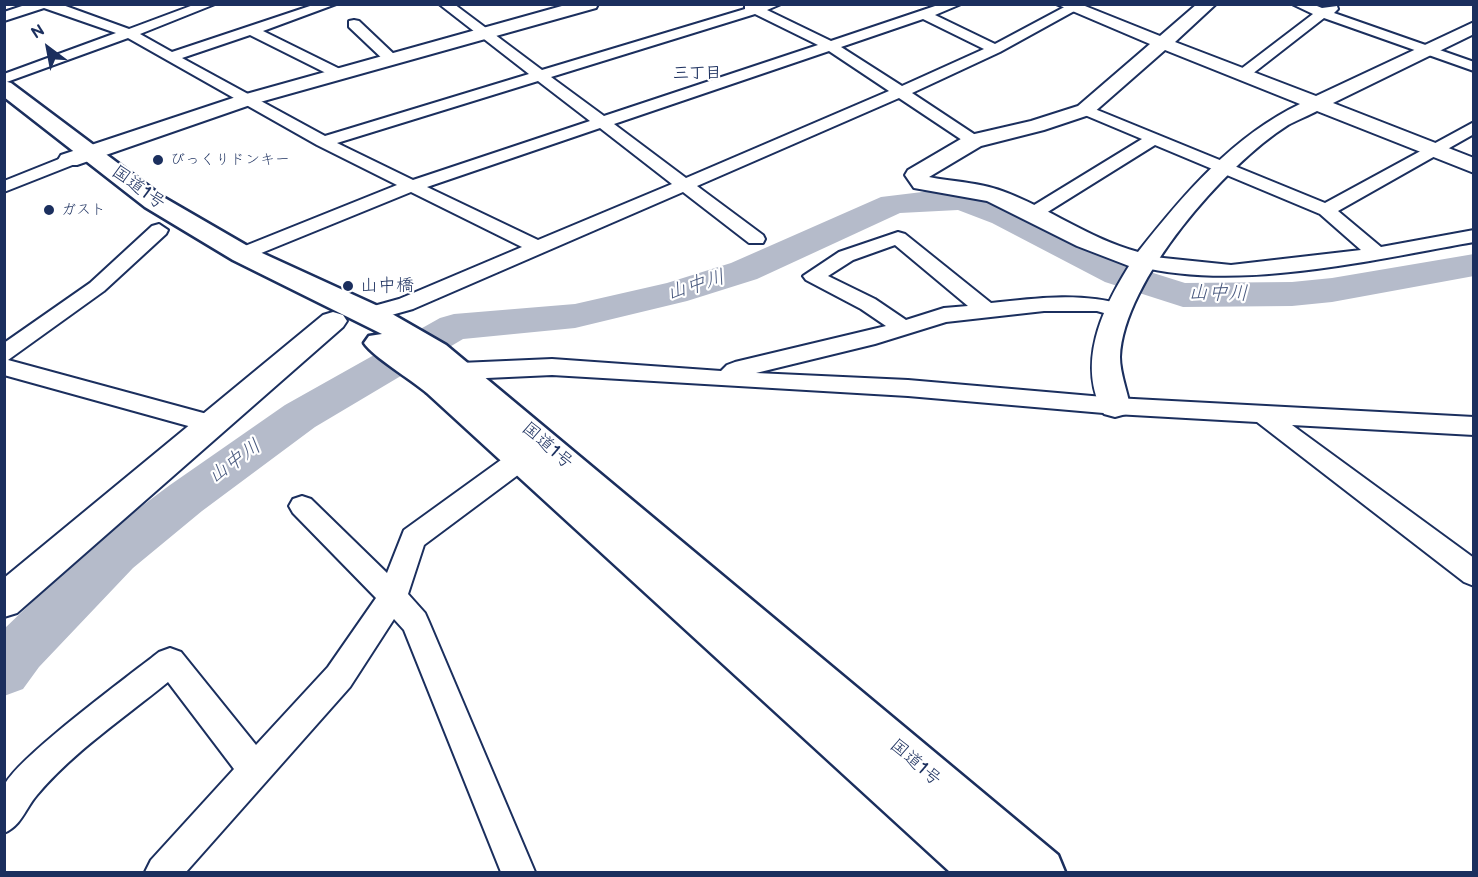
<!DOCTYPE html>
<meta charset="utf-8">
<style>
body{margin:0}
#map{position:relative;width:1478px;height:877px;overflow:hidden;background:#fff;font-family:"Balsamiq Sans",sans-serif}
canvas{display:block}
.frame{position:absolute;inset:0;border:6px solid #1b2f5e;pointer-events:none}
.north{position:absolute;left:18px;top:18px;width:60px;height:60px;-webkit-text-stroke:4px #fff;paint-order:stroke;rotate:328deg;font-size:16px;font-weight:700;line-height:24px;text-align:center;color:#1b2f5e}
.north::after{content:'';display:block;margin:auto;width:21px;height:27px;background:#1b2f5e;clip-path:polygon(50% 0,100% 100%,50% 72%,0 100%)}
</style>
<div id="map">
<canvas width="1478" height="877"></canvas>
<div class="frame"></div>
<div class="north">N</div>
</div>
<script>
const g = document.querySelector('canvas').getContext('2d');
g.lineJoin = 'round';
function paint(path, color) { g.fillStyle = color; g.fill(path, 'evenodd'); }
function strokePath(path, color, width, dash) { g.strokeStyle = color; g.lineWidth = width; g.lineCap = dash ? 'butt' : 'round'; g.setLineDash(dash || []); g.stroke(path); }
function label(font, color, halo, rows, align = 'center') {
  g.font = font + ' "Balsamiq Sans","Klee One",sans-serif'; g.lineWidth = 4.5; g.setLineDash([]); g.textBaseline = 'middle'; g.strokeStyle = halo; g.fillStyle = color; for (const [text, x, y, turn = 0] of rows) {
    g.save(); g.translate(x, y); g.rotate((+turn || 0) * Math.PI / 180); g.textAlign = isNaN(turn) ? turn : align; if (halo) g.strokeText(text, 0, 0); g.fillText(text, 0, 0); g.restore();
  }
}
paint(new Path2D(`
 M947 189 975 194 1016 209 1131 266 1185 283 1292 282 1332 278 1474 254V276L1332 302 1292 306 1183 307 1105 282 992 223 958 210 900 213 757 279 687 301 575 328 463 339 315 427 202 511 133 568 39 667 23 689 4 696V629L99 538 170 485 285 405 440 318 454 314 575 304 667 283 731 263 881 197Z`), '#b5bbca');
const minor = new Path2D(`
 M28 4H60L129 29 196 4H215L140 34 172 52 316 4H336L263 31 344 71 346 74 344 77H334L250 35 182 58 325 136 529 74 439 4H454L542 70 745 9V4H781L767 10 831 41 941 4H961L935 15 995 44 1070 4H1087L1000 52 912 93 980 138 982 141 980 144H968L899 98 697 186 763 235 765 239 763 243H749L683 192 413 309 370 321 363 319 360 314 363 309 399 299 522 247 411 192 249 258H235L232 254 235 250 397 185 317 145 128 38 4 83V74L116 33 44 8 4 21V12ZM755 14 818 45 604 116 551 77ZM923 19 984 49 902 86 841 47ZM829 51 889 91 686 178 614 124ZM538 81 590 121 413 180 337 143ZM600 128 672 184 538 240 427 187Z
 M1292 4H1312L1322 8 1337 6 1338 9 1334 13 1474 62V71L1324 18 1247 78H1237L1235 75 1237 72 1313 14Z
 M354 20 359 21 397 57V63H387L349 27V21Z
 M1085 105 1325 203 1474 122V134L1338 211 1381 247 1474 230V242C1371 260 1239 292 1137 266L1134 262 1137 258 1144 256 1231 265 1361 250 1320 214 1155 145 1038 218H1026L1023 214 1026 210 1142 139 1080 113 1077 110 1080 107Z
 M69 155 75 156 77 160 75 164 4 192V181Z
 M159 224 168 230 166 234 104 291 8 360 218 417 222 423 218 429 210 432 4 375V343L90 283 152 226Z
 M898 232 905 234 991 303C1036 298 1081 292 1125 305L1128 310 1125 315 1118 317 1097 311H1044L946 322 875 344 756 373 908 380 1115 398 1474 417V435L1292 425 1474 558V586L1464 582 1257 422 1115 414 908 396 552 375 465 379 446 388 438 386 435 380 438 374 460 363 552 359 721 371 727 365 735 362 886 326 861 309 806 280 803 276 839 252ZM895 245 968 306 944 308 906 320 875 299 828 276 853 260Z
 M521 450 530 452 533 459 530 466 424 545 408 594 425 613 429 622 535 872H501L404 630 394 619 350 687 186 872H145L151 860 234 769 168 682C124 718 73 752 37 795 25 809 22 825 4 833 4 818 1 801 4 787 10 763 134 672 159 652L170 648 181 652 256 745 328 667 376 598 293 513 289 506 293 499 302 496 311 499 387 573 404 530 512 452Z`);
const tertiary = new Path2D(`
 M569 4H598L596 8 253 104 77 165H61L58 160 61 155 239 96Z
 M1056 4H1080L1160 36 1197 4H1216L1175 42 1316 96 1474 22V34L1333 103 1474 158V173L1317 111C1308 116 1297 120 1288 125 1226 164 1123 281 1120 357 1120 373 1127 390 1130 406L1126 414 1115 417 1104 414C1076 364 1102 309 1129 266L1077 246 987 201 914 188 905 175 908 170 966 136 1031 121 1078 106 1150 44ZM1165 50 1300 104C1233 136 1183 195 1138 252 1090 239 1049 208 1002 191 978 182 953 182 929 177L981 146 1044 130 1092 114Z
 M333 312 343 315 347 321 343 327 17 613 4 617V578L323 315Z`);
const trunk = new Path2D(`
 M4 81 11 83 163 197 251 248 380 307 446 345 1058 855 1065 872H950L427 393C412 380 372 356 364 343L369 336 382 334 233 260 145 207 4 97Z`);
strokePath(minor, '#1b2f5e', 4);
strokePath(tertiary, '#1b2f5e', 4);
strokePath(trunk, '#1b2f5e', 5);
paint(minor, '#fff');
paint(tertiary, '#fff');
paint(trunk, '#fff');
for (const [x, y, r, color] of [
 [158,160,6,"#1b2f5e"],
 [49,210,6,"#1b2f5e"],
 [348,286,6,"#1b2f5e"]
]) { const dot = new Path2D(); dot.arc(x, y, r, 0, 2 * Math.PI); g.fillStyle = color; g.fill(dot); strokePath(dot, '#fff', 2); }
label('15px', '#1b2f5e', '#fff', [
 ["びっくりドンキー",170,160],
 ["ガスト",61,210]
], 'left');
label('bold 16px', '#1b2f5e', '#fff', [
 ["三丁目",697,74]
]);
label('18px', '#1b2f5e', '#fff', [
 ["国道1号",138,188,36],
 ["国道1号",547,446,41],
 ["国道1号",915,763,41]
]);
label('18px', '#1b2f5e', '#fff', [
 ["山中橋",360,286]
], 'left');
label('italic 20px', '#49597e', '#fff', [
 ["山中川",696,286,-17],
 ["山中川",1218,294,1],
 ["山中川",235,462,-36]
]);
</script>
